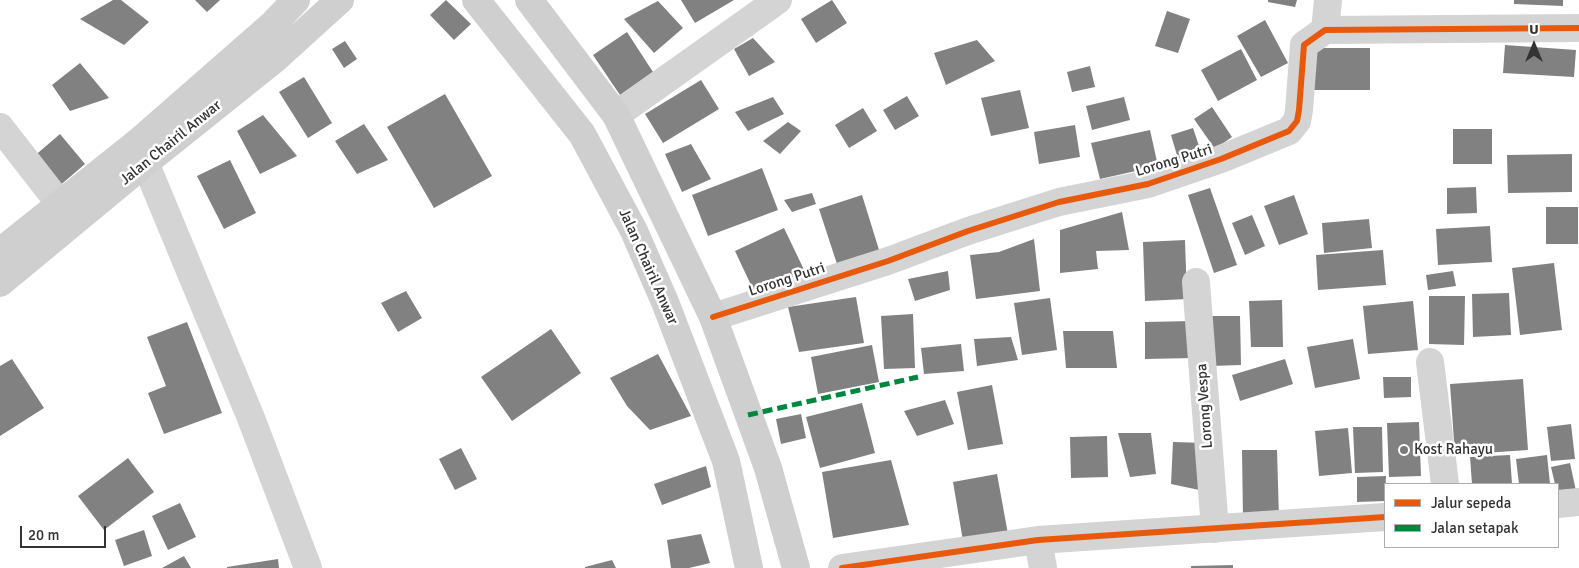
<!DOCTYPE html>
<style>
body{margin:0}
#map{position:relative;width:1579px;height:568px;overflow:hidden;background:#fff;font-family:Signika,sans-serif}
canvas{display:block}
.legend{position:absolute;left:1384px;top:483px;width:175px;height:65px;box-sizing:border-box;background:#fff;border:1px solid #adadad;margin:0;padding:6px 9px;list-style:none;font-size:15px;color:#333}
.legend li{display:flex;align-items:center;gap:10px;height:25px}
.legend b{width:25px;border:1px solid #adadad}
.north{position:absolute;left:1509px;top:20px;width:50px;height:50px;-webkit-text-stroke:4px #fff;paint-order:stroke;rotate:0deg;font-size:14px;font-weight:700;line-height:20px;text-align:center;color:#333}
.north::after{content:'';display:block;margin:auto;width:18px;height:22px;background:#333;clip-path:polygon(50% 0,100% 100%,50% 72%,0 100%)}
.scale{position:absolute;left:20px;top:526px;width:86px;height:22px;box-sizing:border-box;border:2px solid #333;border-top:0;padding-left:6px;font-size:15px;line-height:18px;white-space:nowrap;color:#333;-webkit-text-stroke:4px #fff;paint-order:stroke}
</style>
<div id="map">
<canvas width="1579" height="568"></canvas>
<ul class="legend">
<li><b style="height:6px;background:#e8590c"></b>Jalur sepeda</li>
<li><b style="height:6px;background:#00873e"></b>Jalan setapak</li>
</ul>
<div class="north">U</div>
<div class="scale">20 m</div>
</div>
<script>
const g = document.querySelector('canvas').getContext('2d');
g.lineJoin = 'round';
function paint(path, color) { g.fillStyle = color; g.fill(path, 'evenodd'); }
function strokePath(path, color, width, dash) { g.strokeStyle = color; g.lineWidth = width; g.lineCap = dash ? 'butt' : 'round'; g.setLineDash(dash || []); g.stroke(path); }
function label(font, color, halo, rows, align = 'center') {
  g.font = font + ' Signika,sans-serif'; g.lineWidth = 5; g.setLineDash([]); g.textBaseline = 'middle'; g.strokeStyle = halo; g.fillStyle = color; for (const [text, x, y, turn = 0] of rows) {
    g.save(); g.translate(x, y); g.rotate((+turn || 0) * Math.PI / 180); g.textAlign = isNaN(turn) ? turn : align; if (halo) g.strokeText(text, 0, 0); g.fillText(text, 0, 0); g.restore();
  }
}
paint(new Path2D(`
 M113 0H121L149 22 124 45 80 19Z
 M195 0H220L207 12Z
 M446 0 471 24 454 40 430 15Z
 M681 0H734L695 23Z
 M832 0 847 23 816 43 801 19Z
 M1268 0H1297L1295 7 1268 2Z
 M1514 0H1563V6L1514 4Z
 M658 1 683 28 654 53 624 19Z
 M1167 11 1190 19 1178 53 1155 46Z
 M1265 20 1288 63 1261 77 1237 36Z
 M627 32 653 72 620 95 593 55Z
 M753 38 775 62 749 76 734 49Z
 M977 40 995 61 946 85 934 53Z
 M345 41 357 59 344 68 332 49Z
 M1505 45 1576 50 1574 77 1503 73Z
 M1313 48H1370V90H1313Z
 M1241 49 1257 80 1218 101 1201 70Z
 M80 63 109 98 70 111 52 85Z
 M1090 66 1095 87 1072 92 1067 72Z
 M304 77 332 123 308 138 279 92Z
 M701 80 719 109 663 143 645 114Z
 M1020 90 1029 128 991 136 981 98Z
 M445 94 492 176 434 208 387 127Z
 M907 96 919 116 895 130 883 110Z
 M773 97 784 114 748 131 735 112Z
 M1124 97 1130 120 1092 130 1086 106Z
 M1212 107 1232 137 1215 149 1194 119Z
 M863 108 877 131 849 148 835 125Z
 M263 115 297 156 260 174 237 131Z
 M788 122 801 131 780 154 763 141Z
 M364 124 388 160 357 174 335 141Z
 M1075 125 1080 157 1039 164 1034 132Z
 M1193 128 1202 155 1179 162 1171 135Z
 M1453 129H1492V164H1453Z
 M1150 130 1158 166 1100 179 1091 143Z
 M60 134 85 164 57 188 32 158Z
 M691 144 711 179 682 192 665 154Z
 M1572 154V192L1508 193 1507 155Z
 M230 160 256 213 224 229 197 176Z
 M762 168 778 210 708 236 692 195Z
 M1476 187 1477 213 1447 214V188Z
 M1210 188 1237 265 1214 273 1188 195Z
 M812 193 816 204 792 212 784 200Z
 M862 195 880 253 838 267 819 209Z
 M1294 195 1308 234 1279 245 1264 206Z
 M1546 207H1578V244H1546Z
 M1122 212 1129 250 1096 251 1098 269 1060 273V230Z
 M1252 215 1265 246 1245 255 1232 223Z
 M1369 219 1372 248 1324 253 1322 223Z
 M1490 226 1492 262 1438 265 1436 229Z
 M784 228 807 276 758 300 735 251Z
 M1034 239 1040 291 976 299 970 255 999 252Z
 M1185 240 1187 299 1145 301 1143 242Z
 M1383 250 1386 285 1318 290 1316 255Z
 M1554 263 1562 330 1520 335 1512 268Z
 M948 271 950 290 915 301 908 279Z
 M1453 271 1456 286 1428 290 1426 275Z
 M406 291 422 318 398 332 381 303Z
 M1509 293 1511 335 1473 337 1472 294Z
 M1429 296H1465L1464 345 1429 344Z
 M856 297 864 343 799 352 788 307Z
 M1050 298 1057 350 1022 355 1014 303Z
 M1282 300 1283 347H1251L1249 301Z
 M1413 301 1418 350 1368 354 1363 306Z
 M913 314 915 368 884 369 881 316Z
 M1211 316H1240L1241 365 1211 366Z
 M1193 321 1194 358 1145 359V322Z
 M187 322 222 413 164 434 148 393 166 386 147 337Z
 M551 329 581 373 512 421 481 377Z
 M1063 331H1113L1117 368H1066Z
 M1011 337 1018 360 977 366 974 339Z
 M1353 339 1360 379 1315 388 1307 347Z
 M961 344 964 371 924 374 921 348Z
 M872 345 879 382 818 394 811 357Z
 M658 354 691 416 650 430 627 406 610 378Z
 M12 359 44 408 0 436V366Z
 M1285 359 1293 384 1240 401 1232 375Z
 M1383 377H1411V397L1384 398Z
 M1523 379 1528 450 1455 455 1450 384Z
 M992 385 1003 444 968 450 957 392Z
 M945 400 954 424 917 436 904 411Z
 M862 403 875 453 820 468 806 417Z
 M801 414 806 438 781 444 776 419Z
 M1419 422 1421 476 1389 477 1387 423Z
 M1571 424 1575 459 1551 461 1547 427Z
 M1353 427H1382L1383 472 1355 473Z
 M1348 428 1352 473 1319 476 1315 431Z
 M1118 433H1151L1156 474 1130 477Z
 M1107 436 1108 477 1071 478 1070 437Z
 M1173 442 1206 443 1204 491 1171 484Z
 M461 448 477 479 455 490 439 459Z
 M1242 450H1277L1279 518 1243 519Z
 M1510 455 1512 484H1472L1470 457Z
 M1547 455 1550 484H1519L1516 459Z
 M128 458 154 492 104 530 78 496Z
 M891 460 909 525 833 538 822 472Z
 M1570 463 1576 491 1558 495V484H1555L1551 467Z
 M706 466 711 487 662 505 654 484Z
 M997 474 1008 534 963 541 953 482Z
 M1386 476 1385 501 1357 502V477Z
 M180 503 196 537 168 550 152 516Z
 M144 530 152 556 124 566 115 540Z
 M701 534 710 563 689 568H671L667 540Z
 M184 556 191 568H162Z
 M278 559 279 568H227V567Z
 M612 560 616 568H585V567Z
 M1233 565V568H1191V566Z`), '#818181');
strokePath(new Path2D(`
 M1325 30 1328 0
 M616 115 778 0
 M0 127 60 204
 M137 143 251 418 308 568
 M1196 282 1215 529
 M713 317 888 261 968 231 1059 202 1148 184 1221 159 1289 131 1297 121 1299 110 1304 45 1325 30 1579 28
 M1430 362 1445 484
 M1558 504 1579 502
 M1038 540 1043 568
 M842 568 1038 540 1385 517`), '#d4d4d4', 28);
strokePath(new Path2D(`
 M476 0 582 134 634 231 665 302 726 461 749 568
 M529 0 616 115 713 317 768 468 796 568
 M0 252 137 143 273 24 296 0
 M0 283 145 163 276 58 340 0`), '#cfcfcf', 28);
strokePath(new Path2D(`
 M748 415 918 377`), '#00873e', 5, [10, 5]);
strokePath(new Path2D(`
 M713 317 888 261 968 231 1059 202 1148 184 1221 159 1289 131 1297 121 1299 110 1304 45 1325 30 1579 28
 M842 568 1038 540 1385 517`), '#e8590c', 6);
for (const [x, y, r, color] of [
 [1404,450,5,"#7a7a7a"]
]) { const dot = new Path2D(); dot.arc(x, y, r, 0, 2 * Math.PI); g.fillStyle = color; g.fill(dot); strokePath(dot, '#fff', 2); }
label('15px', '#333', '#fff', [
 ["Jalan Chairil Anwar",171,143,-39],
 ["Lorong Putri",1174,161,-17],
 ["Jalan Chairil Anwar",648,267,66],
 ["Lorong Putri",787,280,-18],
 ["Lorong Vespa",1205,406,-94]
]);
label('15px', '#333', '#fff', [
 ["Kost Rahayu",1414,450]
], 'left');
</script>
